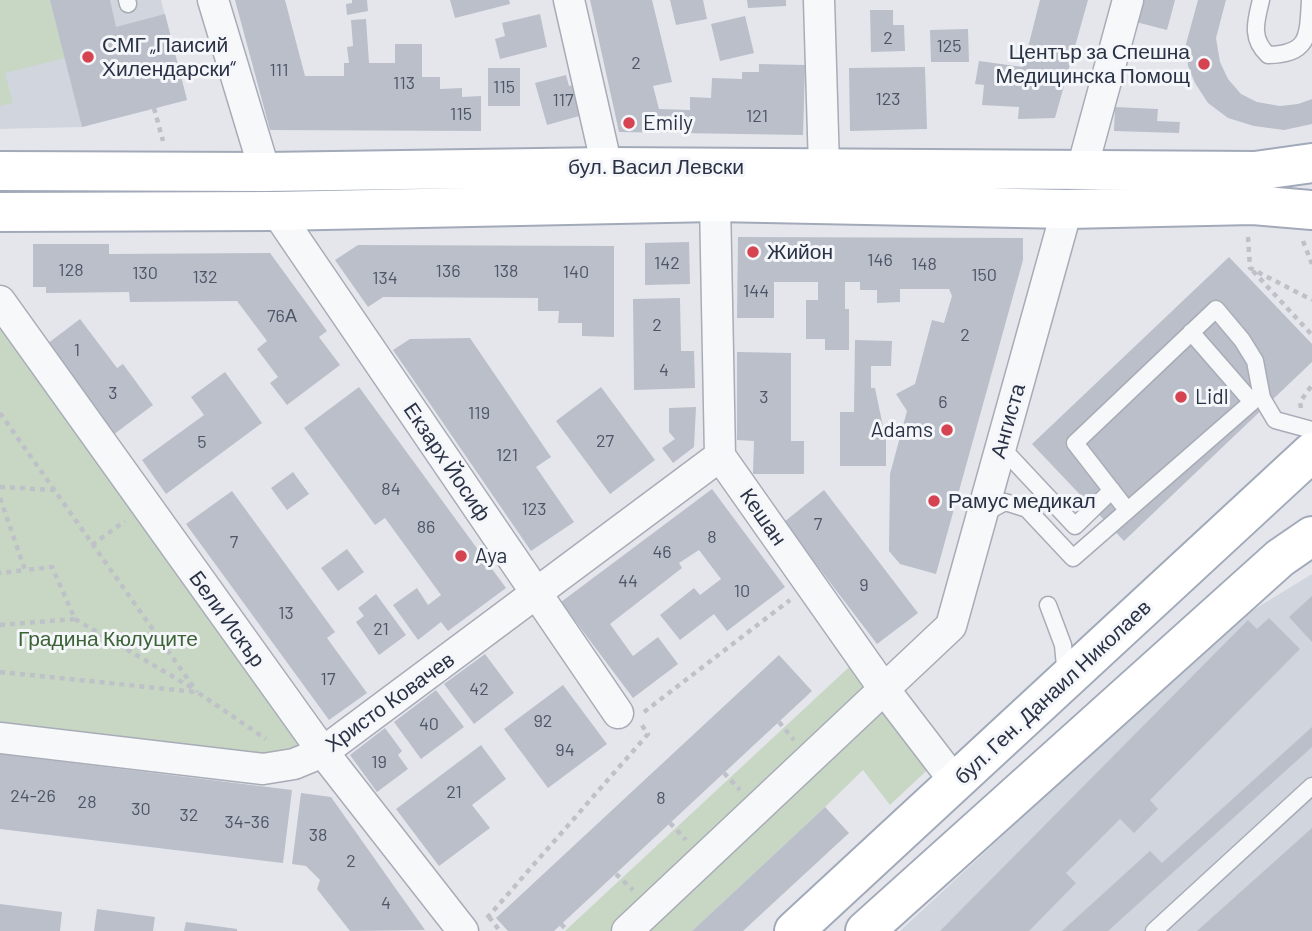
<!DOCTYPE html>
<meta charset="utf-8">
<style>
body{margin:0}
canvas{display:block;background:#e4e6ec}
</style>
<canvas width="1312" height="931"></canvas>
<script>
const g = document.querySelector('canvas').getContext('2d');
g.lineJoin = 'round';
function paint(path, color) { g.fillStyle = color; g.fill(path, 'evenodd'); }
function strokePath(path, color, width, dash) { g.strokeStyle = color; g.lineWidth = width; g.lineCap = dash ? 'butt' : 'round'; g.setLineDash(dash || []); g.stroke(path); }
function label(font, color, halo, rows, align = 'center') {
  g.font = font + ' Barlow,sans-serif'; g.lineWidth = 6; g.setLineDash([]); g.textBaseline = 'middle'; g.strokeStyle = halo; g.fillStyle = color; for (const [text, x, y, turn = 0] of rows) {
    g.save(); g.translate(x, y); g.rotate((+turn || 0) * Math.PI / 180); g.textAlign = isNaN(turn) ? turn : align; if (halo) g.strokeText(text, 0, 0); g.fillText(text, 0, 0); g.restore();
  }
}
paint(new Path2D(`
 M0 0H161L187 100 82 127 0 129Z
 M1312 574V931H900L1232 623Z`), '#d1d5de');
paint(new Path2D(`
 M0 0H50L65 58 5 73 13 103 0 106Z
 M0 303 322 751 264 767 0 736Z
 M861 656 938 760 890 805 863 770 825 807 692 931H565Z`), '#c8d7c4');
paint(new Path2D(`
 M50 0H110L116 27 165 14 187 100 82 127Z
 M235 0H285L305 76H344V63H349L347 47 353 46 351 20 366 19 369 63H395V44H422V77H440V89L462 88V97L481 96V131L270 130Z
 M352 0H367L368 11 347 15 346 4 352 3Z
 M450 0H509L510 4 455 18Z
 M590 0H652L672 82 653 86 659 109 690 110V97L711 98 712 78 742 79V72H759V64L805 65 803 135 619 132Z
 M670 0H703L707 19 676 25Z
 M747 0H786V6L748 8Z
 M1040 0H1088L1055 118 1018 119 1019 107 982 105 984 85 975 84 979 61 1023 67Z
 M1142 0H1175L1167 30 1136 22Z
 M1198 0H1226L1216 38 1220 62 1228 79 1241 94 1257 102 1280 106 1298 104 1312 99V124L1284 130 1254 126 1228 118 1208 103 1195 83 1188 66 1186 44Z
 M870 10H893V25H904L905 51 871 52Z
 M540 14 547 47 500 59 495 39 505 36 502 23Z
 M745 16 754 53 720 61 711 24Z
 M968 29 969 62H931L930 30Z
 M925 67 927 129 850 131 849 68Z
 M488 68H520V106H488Z
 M566 75 569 86 582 83 590 113 547 125 535 83Z
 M1115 107 1158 109 1157 121 1180 122 1179 133 1114 131Z
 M738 237 1023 238V260L936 574 900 564 889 551 890 474 907 411 896 394 915 384 932 320 944 323 952 296 949 289H900V302L877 303V290H860V282H845V309H849V350H825V339H806V300H818V282H774V318H737Z
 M689 242 690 284 645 285V243Z
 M33 244H109V254L270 253 327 331 319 337 340 365 287 405 270 383 278 377 257 349 267 341 237 301 130 302 129 292 46 293V287H33Z
 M358 245 614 246V337L582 336V323H558L559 311H538V298L383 297 368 307 335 260Z
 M1229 257 1312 344V362L1124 541 1032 444Z
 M680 298 681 351H694L695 388 634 390 633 299Z
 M80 319 117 368 123 364 153 405 113 435 47 344Z
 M470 338 551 457 536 467 574 522 531 551 393 350 410 339Z
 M855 340 892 341 891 366H871V388H875L886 441V466H840V412H854Z
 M737 352 791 353V441H804V474H753L754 441 737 440Z
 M225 372 262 423 166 494 142 460 204 415 191 397Z
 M359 387 506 588 448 631 441 622 418 640 393 605 417 588 428 605 441 595 385 518 375 525 304 428Z
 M601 387 655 460 610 494 556 421Z
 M696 407 694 447 673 463 662 448 675 439 669 432V408Z
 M293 472 309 494 287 510 271 488Z
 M712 489 785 587 727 631 714 614 680 640 660 615 694 588 700 595 721 579 699 550 679 563 682 568 610 624 633 656 658 637 678 664 633 698 561 602Z
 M824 490 918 613 877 644 784 522Z
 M232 491 335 632 327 638 367 693 329 720 186 524Z
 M347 549 364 572 338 591 321 568Z
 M376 594 406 635 379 655 356 622 364 616 358 608Z
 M1312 596V642L1289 617Z
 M1269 618 1300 649 1150 800 1158 809 1134 833 1120 819 1066 873 1076 883 1029 931H940L1248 620 1257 629Z
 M485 654 514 693 474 724 444 684Z
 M779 655 812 691 554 931H508L496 918Z
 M563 685 607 744 548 788 504 729Z
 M436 690 464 727 421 759 394 722Z
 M1312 727V747L1108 931H1062L1150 851 1162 863Z
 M385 728 402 751 398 755 408 769 377 792 350 755Z
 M481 745 506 779 472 805 490 828 439 866 396 809Z
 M0 754 292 790 283 863 0 829Z
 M301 793 331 797 425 930 350 931 317 889 320 880 306 866 292 864Z
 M825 807 849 833 743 931H692Z
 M1312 828V931H1197Z
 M0 904 62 912 60 931H0Z
 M97 909 155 917 153 931H94Z
 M186 922 237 929V931H184Z`), '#babfca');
const service = new Path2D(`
 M127 0 128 4
 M1261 0C1256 21 1250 38 1268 55 1309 54 1308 37 1310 0
 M1001 447 1075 526 1112 490
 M1127 510 1075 443 1216 309 1242 340 1255 361 1262 398 1275 420 1312 430
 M983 514 1005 502 1027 509 1073 558 1252 402 1191 332
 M1048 605 1063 645 1066 677
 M1154 931 1312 786`);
const minor = new Path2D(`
 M213 0 265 172
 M569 0 607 167
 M819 0 824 167
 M1082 169 1128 0
 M715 202 720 456 884 689 956 783
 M276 211 618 713
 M0 301 323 752 463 931
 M0 738 263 769 294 764 323 752 720 456
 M627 931 951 626 1067 209`);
const primary = new Path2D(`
 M0 171 265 172 607 167 1255 171 1312 163
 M0 212 276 211 715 202 1067 209 1253 205 1312 210
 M794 931 1312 452
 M865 931 1280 558 1312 536`);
strokePath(service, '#a8acb7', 19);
strokePath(minor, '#a8acb7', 33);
strokePath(primary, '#a2aab9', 42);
strokePath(new Path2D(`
 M154 108 163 141
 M1248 237 1250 268 1312 300
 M1303 241 1312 264
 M1253 271 1312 335
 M1301 408 1300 402 1312 385
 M0 413 197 692
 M0 487 55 490
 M0 498 25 570 0 573
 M92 545 125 521
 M75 619 194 689
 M0 625 75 619 52 567 25 570
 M0 672 197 692 266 739
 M644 712 790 600
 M779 722 794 740
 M724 773 740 790
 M670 823 686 840
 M616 874 633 890
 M489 917 500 931
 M487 918 648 734 641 724
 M561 924 568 931`), '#bec1c8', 4.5, [5, 5]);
strokePath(service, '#f7f8fa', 16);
strokePath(minor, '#f7f8fa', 30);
strokePath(primary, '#fff', 38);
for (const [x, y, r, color] of [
 [88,57,7,"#d64351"],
 [1204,64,7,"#d64351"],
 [629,123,7,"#d64351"],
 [753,252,7,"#d64351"],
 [1181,397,7,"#d64351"],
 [947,430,7,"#d64351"],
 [934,501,7,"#d64351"],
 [461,556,7,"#d64351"]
]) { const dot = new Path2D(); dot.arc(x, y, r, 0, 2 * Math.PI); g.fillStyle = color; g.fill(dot); strokePath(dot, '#f4f6f9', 2.5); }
label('18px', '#4e5567', null, [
 ["2",888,38],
 ["125",949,46],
 ["2",636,63],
 ["111",279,70],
 ["113",404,83],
 ["115",504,87],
 ["123",888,99],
 ["117",563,100],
 ["115",461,114],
 ["121",757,116],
 ["146",880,260],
 ["142",667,263],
 ["148",924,264],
 ["128",71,270],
 ["136",448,271],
 ["138",506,271],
 ["140",576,272],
 ["130",145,273],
 ["150",984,275],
 ["132",205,277],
 ["134",385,278],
 ["144",756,291],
 ["76А",282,316],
 ["2",657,325],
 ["2",965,335],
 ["1",77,350],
 ["4",664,370],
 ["3",113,393],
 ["3",764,397],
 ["6",943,402],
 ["119",479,413],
 ["27",605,441],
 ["5",202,442],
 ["121",507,455],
 ["84",391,489],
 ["123",534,509],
 ["7",818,524],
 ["86",426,527],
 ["8",712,537],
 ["7",234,542],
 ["46",662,552],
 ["44",628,581],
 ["9",864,585],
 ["10",742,591],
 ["13",286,613],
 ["21",381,629],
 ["17",328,679],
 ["42",479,689],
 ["92",543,721],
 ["40",429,724],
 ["94",565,750],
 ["19",379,762],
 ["21",454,792],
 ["24-26",33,796],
 ["8",661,798],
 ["28",87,802],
 ["30",141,809],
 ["32",189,815],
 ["34-36",247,822],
 ["38",318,835],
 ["2",351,861],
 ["4",386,903]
]);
label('21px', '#2a3246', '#f4f6f9', [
 ["СМГ „Паисий",102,45],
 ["Хилендарски“",102,69],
 ["Център за Спешна",1190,52,"right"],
 ["Медицинска Помощ",1190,76,"right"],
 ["Emily",643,123],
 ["Жийон",767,252],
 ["Lidl",1195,397],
 ["Adams",933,430,"right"],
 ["Рамус медикал",948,501],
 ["Aya",475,556]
], 'left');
label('21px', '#2a3246', '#f4f6f9', [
 ["бул. Васил Левски",656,167],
 ["Ангиста",1008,421,-74],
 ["Екзарх Йосиф",447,462,56],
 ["Кешан",763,517,55],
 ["Бели Искър",227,619,54],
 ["бул. Ген. Данаил Николаев",1053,692,-43],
 ["Христо Ковачев",390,702,-36]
]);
label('21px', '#3c6236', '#f4f6f9', [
 ["Градина Кюлуците",108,639]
]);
</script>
